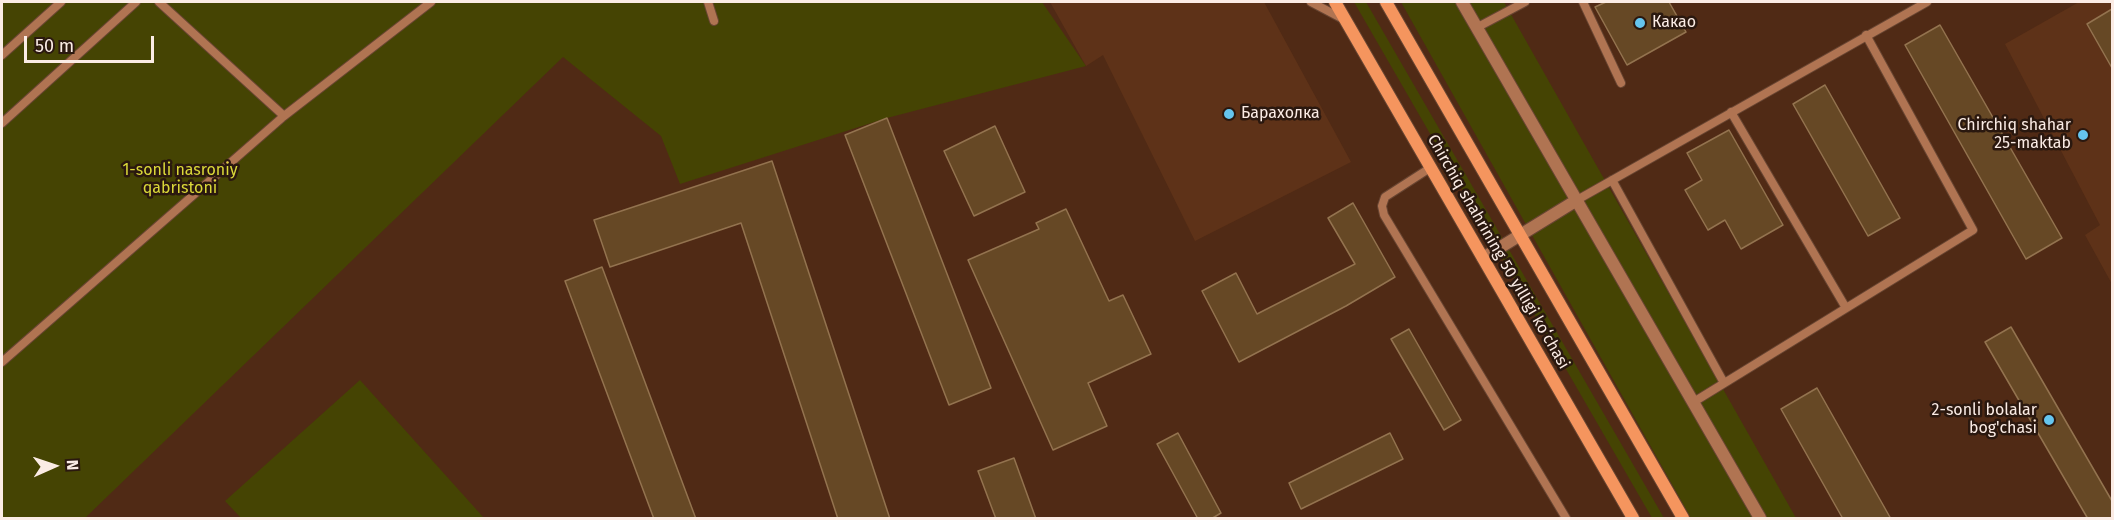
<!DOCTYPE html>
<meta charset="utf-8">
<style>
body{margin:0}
#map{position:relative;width:2114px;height:520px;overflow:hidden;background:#502a15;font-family:"Fira Sans",sans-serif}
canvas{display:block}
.frame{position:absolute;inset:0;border:3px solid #fbece5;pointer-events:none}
.north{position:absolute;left:24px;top:436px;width:60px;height:60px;-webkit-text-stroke:4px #2a180f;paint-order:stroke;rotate:87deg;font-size:16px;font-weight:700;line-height:24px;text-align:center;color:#fbece5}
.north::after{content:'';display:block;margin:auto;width:21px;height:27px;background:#fbece5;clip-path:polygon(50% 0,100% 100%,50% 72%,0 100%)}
.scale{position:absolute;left:24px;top:36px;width:130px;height:27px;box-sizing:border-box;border:3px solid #fbece5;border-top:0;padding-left:8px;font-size:18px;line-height:21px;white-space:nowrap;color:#fbece5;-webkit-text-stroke:4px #2a180f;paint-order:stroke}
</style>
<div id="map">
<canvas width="2114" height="520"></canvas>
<div class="frame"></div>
<div class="north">N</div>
<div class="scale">50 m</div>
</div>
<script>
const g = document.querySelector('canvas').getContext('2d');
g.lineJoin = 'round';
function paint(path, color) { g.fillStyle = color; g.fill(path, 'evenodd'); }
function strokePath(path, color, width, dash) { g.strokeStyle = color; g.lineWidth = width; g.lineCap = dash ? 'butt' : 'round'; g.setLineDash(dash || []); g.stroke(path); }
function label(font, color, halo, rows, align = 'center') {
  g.font = font + ' "Fira Sans",sans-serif'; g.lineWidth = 5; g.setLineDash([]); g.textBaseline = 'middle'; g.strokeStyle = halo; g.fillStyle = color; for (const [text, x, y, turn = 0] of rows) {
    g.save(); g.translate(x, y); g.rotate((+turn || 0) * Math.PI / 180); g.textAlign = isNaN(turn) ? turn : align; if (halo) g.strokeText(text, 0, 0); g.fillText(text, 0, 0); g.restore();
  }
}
paint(new Path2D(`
 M1050 2H1264L1351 162 1195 241 1103 55 1086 66Z
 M2079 2H2112V284L2085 235 2100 225 2005 44Z`), '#5e3218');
paint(new Path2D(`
 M2 2H1042L1086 66 887 118 680 184 661 136 563 57 85 518H2Z
 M1354 2H1366L1664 518H1652Z
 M1401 2H1504L1796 518H1691Z
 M360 380 484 518H241L225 501Z`), '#454403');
const building = new Path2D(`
 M1606 2H1669L1686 32 1627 65 1595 7Z
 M2112 9V68L2087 24Z
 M1940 25 2062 238 2026 259 1905 45Z
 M1825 85 1900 218 1868 236 1793 104Z
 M887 118 991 388 949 405 845 135Z
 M995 126 1025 192 974 216 944 151Z
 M1729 130 1783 225 1741 249 1725 220 1708 230 1685 190 1702 180 1687 153Z
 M772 161 890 519H838L741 223 610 267 594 220Z
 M1353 203 1395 277 1346 306 1239 362 1202 291 1236 273 1257 314 1355 264 1328 218Z
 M1066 209 1109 301 1123 295 1151 354 1088 383 1107 426 1053 450 968 260 1039 229 1036 223Z
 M602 267 696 519H654L565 281Z
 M2011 327 2112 501V519H2088L1985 342Z
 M1409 329 1461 420 1444 430 1391 339Z
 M1817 388 1891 519H1843L1781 409Z
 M1178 433 1221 513 1211 519H1198L1157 444Z
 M1390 433 1403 459 1301 509 1289 483Z
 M1014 458 1036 519H996L978 471Z`);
paint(building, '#664825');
strokePath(building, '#93734f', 1.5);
const lane = new Path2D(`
 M159 2 284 116
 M708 2 714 21
 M1311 2 1345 20
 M1583 2 1621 83
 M1476 28 1525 2
 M2 55 61 2
 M1731 112 1846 308
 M2 123 136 2
 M1430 168 1385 197 1382 206 1384 215 1566 518
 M1612 180 1724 383
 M1577 200 1927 2
 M2 362 284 116 431 2
 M1692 403 1973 230 1866 35`);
const street = new Path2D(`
 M1462 2 1760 518
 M1483 258 1577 200`);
const secondary = new Path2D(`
 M1335 2 1633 518
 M1386 2 1683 518`);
strokePath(lane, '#684532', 10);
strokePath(street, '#684532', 14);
strokePath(secondary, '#684532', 14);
strokePath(lane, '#b07452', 8);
strokePath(street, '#b07452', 12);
strokePath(secondary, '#f5955e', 12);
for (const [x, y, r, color] of [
 [1640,23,6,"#65c5ee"],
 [1229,114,6,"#65c5ee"],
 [2083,135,6,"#65c5ee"],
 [2049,420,6,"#65c5ee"]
]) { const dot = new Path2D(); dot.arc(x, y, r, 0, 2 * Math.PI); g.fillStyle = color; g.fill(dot); strokePath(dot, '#2a180f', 2); }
label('16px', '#fbece5', '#2a180f', [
 ["Какао",1652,23],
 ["Барахолка",1241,114],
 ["Chirchiq shahar",2071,126,"right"],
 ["25-maktab",2071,144,"right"],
 ["2-sonli bolalar",2037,411,"right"],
 ["bog'chasi",2037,429,"right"]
], 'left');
label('16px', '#dbd939', '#2a180f', [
 ["1-sonli nasroniy",180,171],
 ["qabristoni",180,189]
]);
label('16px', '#fbece5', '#2a180f', [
 ["Chirchiq shahrining 50 yilligi koʻchasi",1498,252,60]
]);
</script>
